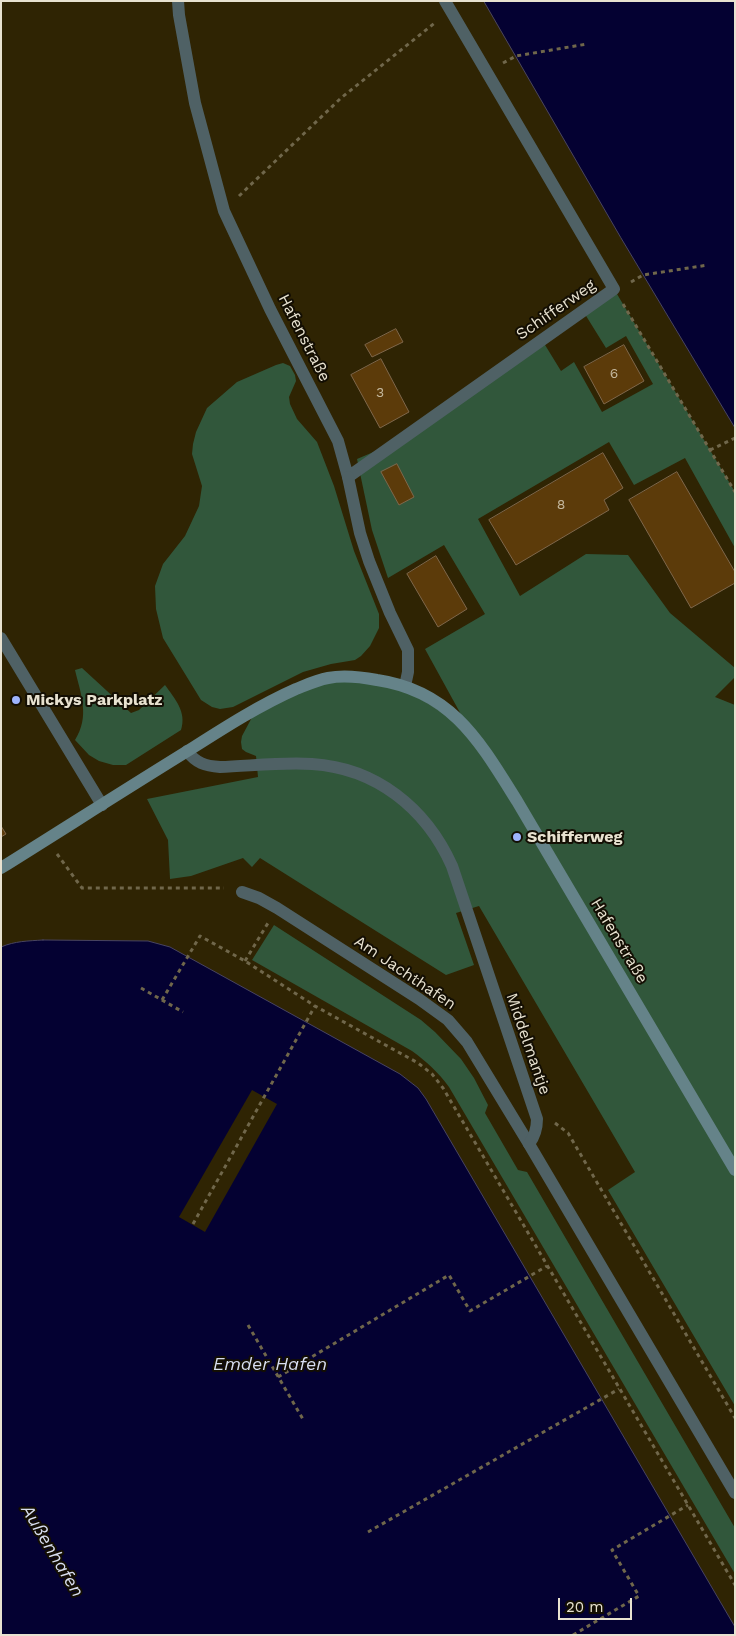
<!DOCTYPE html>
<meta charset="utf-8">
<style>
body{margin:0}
#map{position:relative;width:736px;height:1636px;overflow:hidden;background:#2f2403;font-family:"Work Sans",sans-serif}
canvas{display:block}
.frame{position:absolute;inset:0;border:2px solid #e8e2d0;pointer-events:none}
.scale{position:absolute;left:558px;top:1598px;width:74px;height:22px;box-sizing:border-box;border:2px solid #e8e2d0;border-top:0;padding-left:6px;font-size:15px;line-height:18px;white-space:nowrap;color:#e8e2d0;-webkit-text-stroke:4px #130e03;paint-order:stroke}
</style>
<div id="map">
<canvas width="736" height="1636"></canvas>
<div class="frame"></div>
<div class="scale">20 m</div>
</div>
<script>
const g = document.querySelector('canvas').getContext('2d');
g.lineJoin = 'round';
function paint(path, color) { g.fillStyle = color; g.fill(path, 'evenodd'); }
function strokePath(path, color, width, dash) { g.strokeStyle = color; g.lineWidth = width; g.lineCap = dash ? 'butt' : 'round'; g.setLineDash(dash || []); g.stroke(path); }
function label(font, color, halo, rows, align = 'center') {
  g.font = font + ' "Work Sans",sans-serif'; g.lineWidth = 4; g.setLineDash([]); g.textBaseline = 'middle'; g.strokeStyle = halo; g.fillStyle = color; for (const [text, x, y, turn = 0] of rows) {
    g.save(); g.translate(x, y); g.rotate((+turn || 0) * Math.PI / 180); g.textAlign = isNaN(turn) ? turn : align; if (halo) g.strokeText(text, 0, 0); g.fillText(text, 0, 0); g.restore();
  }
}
paint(new Path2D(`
 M614 289 735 492V548L685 458 634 485 609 442 478 519 520 596 586 554 628 555 670 613 735 668V677L715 697 735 705V1406L608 1190 635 1172 479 906 456 913 474 965 446 975 260 858 252 867 243 858 191 876 170 879 168 840 147 799 258 777 256 756 246 752 242 749 241 742 242 736 257 708 327 678 395 683 469 729 425 649 485 614 444 545 388 578 372 530 357 459 397 442 542 340 561 371 574 362 602 412 653 384 626 336 606 348 583 311Z
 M283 363 290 366 295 375 296 381 289 397 290 404 297 419 317 442 334 486 354 551 379 614V628L370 646 361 656 355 660 331 664 303 672 233 707 220 709 212 707 201 700 163 638 156 609 155 586 163 564 185 536 199 506 202 486 192 454 193 444 196 432 207 408 237 382 276 365Z
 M82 668 131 713 139 710 165 685C175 699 187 712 181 730L126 765H113L99 761 89 755 75 740C90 716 81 695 75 670Z
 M274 925 421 1020 435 1032 461 1059 474 1078 488 1105 485 1113 518 1170 527 1172 735 1528V1574L449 1087C438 1072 427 1062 412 1051L252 960Z`), '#31573b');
const water = new Path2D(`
 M484 1H735V428L621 238Z
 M43 940 148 941 170 947 400 1074 418 1088 426 1099 735 1627V1635H1V947C15 941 28 941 43 940Z`);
paint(water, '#040132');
strokePath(water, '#484461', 1);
paint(new Path2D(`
 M252 1090 277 1104 205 1232 179 1217Z`), '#2f2403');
const building = new Path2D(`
 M396 329 403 342 372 357 365 345Z
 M624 345 644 381 604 404 584 367Z
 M381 359 409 412 380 428 351 375Z
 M603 453 623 488 604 500 609 510 516 565 489 520Z
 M397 464 414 497 399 505 381 472Z
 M677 472 735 572V583L691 608 629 500Z
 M436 556 467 609 438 627 407 574Z
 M1 826 6 834 1 837Z`);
paint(building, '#5c3b0a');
strokePath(building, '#7f674b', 1);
strokePath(new Path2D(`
 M503 63 516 56 587 44
 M239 196 341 98 436 22
 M631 282 643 275 708 265
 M623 304 735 492
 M710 450 735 438
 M57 854 82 888H224
 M245 961 268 923
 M141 988 183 1012
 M162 1000 200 936 245 961 315 1006 418 1063 432 1074 443 1088 735 1585
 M555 1123 568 1133 735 1418
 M193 1224 315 1006
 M248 1325 304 1421
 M278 1377 449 1275 470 1311 547 1266
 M368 1532 619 1389
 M573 1635 639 1596 612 1550 688 1505`), '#70674b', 3, [4, 4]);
strokePath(new Path2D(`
 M178 1 179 15 195 103 224 211 270 309 338 441 348 477 614 289 445 1
 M242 892 259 898 277 908 419 999 448 1020 467 1042 529 1144`), '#4f6165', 12);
strokePath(new Path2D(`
 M348 477 360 533 369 561 390 613 408 650V672L405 686
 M1 638 102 805
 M187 751C196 763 205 766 220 767 250 766 282 762 312 764 376 768 426 808 452 866L537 1119C537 1129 535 1136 529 1144L735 1493`), '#4f6165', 12);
strokePath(new Path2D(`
 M1 868C65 828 129 787 194 747 227 726 260 705 296 689 306 685 317 680 328 678 343 675 361 677 377 680 452 691 480 742 517 801L735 1170`), '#658389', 12);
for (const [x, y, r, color] of [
 [16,700,5,"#9eb4fd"],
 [517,837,5,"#9eb4fd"]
]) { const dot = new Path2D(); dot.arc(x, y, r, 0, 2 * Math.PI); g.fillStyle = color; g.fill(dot); strokePath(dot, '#130e03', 2); }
label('14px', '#c5b89e', null, [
 ["6",614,374],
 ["3",380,393],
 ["8",561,505]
]);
label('16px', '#e8e2d0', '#130e03', [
 ["Schifferweg",556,310,-35],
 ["Hafenstraße",304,338,63],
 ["Hafenstraße",619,941,59],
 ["Am Jachthafen",405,973,34],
 ["Middelmantje",528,1044,71]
]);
label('bold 16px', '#e8e2d0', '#130e03', [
 ["Mickys Parkplatz",26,700],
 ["Schifferweg",527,837]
], 'left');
label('italic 18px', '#d8def0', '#130e03', [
 ["Emder Hafen",270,1365],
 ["Außenhafen",52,1551,59]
]);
</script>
